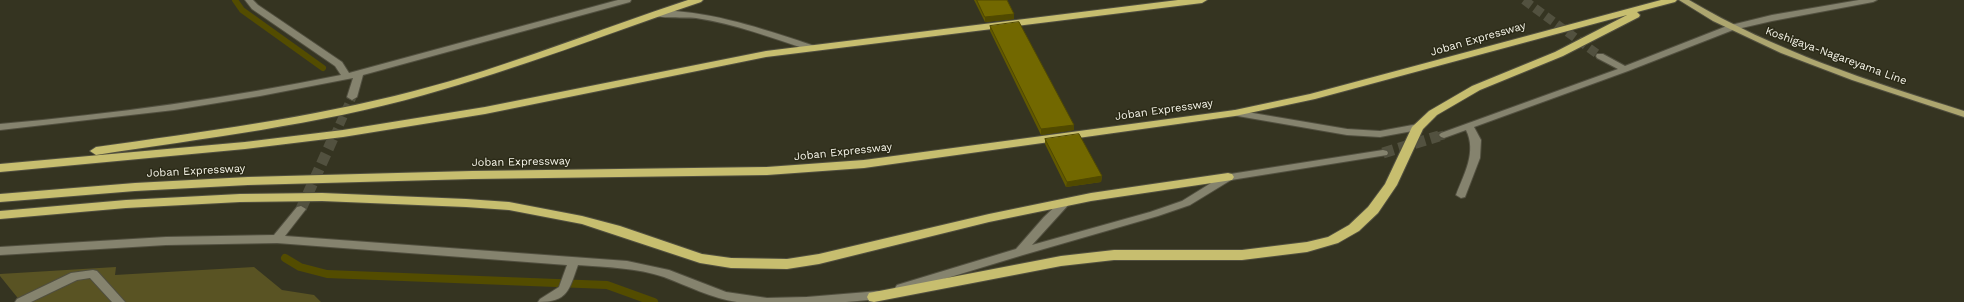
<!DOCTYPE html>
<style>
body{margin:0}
canvas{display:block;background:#353421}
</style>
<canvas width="1964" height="302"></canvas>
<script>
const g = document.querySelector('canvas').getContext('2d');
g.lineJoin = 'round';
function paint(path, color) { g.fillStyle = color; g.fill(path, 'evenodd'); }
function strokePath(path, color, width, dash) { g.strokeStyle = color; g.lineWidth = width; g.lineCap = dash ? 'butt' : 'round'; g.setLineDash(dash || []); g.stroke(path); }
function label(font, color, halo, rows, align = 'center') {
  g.font = font + ' "Work Sans",sans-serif'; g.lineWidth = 3; g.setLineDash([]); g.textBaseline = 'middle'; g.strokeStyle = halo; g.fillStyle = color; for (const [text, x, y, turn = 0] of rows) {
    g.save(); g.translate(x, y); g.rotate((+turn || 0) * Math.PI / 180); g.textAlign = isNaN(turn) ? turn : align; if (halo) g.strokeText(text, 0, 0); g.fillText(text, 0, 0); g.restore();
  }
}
paint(new Path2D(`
 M116 267 115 275 254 267 282 290 314 295 321 302H21L0 276V274Z`), '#595323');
strokePath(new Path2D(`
 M235 0 242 10 323 68`), '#534c00', 6);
strokePath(new Path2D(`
 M285 258 300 267 327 274 607 285 654 302`), '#534c00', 8);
strokePath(new Path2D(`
 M1524 0 1600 56
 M334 137 352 97
 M1436 137 1444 135`), '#52513f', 9, [9, 4.5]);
strokePath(new Path2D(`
 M1383 153 1439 136
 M301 209 334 136`), '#52513f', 11, [11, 5.5]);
const minor = new Path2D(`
 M245 0H253L258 5 342 62 349 73 618 0H631L630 2 363 75 357 97 352 100 347 97 353 78 260 96 174 110 0 130V124C114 114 228 98 341 75L335 66 252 9Z
 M1859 0H1877L1873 2 1772 21 1733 30 1628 71 1474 127 1481 140 1480 158 1465 197 1461 198 1456 195C1464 174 1477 152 1466 130L1444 138 1441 137 1439 135 1441 133 1618 69 1597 58 1596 56 1597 54H1603L1625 66 1727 26 1772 15Z
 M675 11C724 15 769 31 815 46L816 48 815 50H809C772 38 735 24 696 18 687 17 656 19 651 14L655 12Z
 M1235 110 1347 129 1380 131 1418 124 1423 127 1418 130 1380 137 1347 135 1232 115 1230 113 1232 111Z
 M1383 150 1387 151 1388 153 1387 155 1231 180 1190 205 1158 216 1023 255 901 292 897 291 895 288 897 285 1016 249 1044 217 1062 200H1070L1071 202 1032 245 1150 212 1182 201 1224 175Z
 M301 206 306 209 285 236 627 261 669 270 726 292 767 298 807 297 880 291 884 292 886 295 884 298 880 299 846 302H737C711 298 688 286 664 277 637 268 607 267 578 265 569 290 568 302 538 302L540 299 559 287 567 265 277 243 166 245 0 255V247L166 237 274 235 297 207Z
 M93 270 97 271 125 302H112L90 278 77 280 31 302H15L17 299 71 273Z`);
const major = new Path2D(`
 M1679 0H1689C1775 51 1869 81 1964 111V117L1852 80 1781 53 1713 21Z`);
const highway = new Path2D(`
 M688 0H703L701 2C609 33 518 69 424 95 317 125 206 138 96 155L90 151 96 147C202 132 310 118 414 91 507 67 597 30 688 0Z
 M1178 0H1207L1202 3 766 57 485 114 343 137 245 149 0 172V164L245 142 343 130 485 107 766 51Z
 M1661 0H1677L1675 2 1637 12 1640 15 1639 17 1563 56 1480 90 1437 115 1423 129 1397 185 1378 213 1359 231 1338 243 1307 252 1242 260H1114L1061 266 874 302 869 301 867 297 869 293 874 292 1061 256 1114 250H1242L1307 242 1328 237 1349 225 1368 207 1385 184 1412 127 1429 111 1472 86 1555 52 1627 15 1315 99 1235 116 864 168 767 175 472 179 248 185 135 191 0 202V194L135 183 248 177 472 171 767 167 864 160 1235 110 1310 94Z
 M1228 173 1232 174 1234 177 1232 180 1091 201 989 222 819 264 787 269 731 268 700 263 582 224 509 210 466 207 322 201 240 202 126 208 0 219V211L126 200 240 194 322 193 466 199 509 202 582 216 620 226 702 254 731 258 787 259 819 254 989 214 1091 193Z`);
strokePath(minor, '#514f3f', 2);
strokePath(major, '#514f3f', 2);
strokePath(highway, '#514f3f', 2);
paint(minor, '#85836e');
paint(major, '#ada66f');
paint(highway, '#c7be6f');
paint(new Path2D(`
 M974 0H1007L1014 14V19L985 22Z
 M990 26 1074 125V130L1041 135 990 31Z
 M1045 139 1102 176 1101 182 1066 187 1045 144Z`), '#625900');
paint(new Path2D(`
 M1014 14V19L985 22V17Z
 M1074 125V130L1041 135V129Z
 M1102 176 1101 182 1066 187 1067 182Z`), '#504900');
const building = new Path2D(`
 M977 0H1007L1014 14 985 17Z
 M1019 22 1074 125 1041 129 990 26Z
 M1079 134 1102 176 1067 182 1045 139Z`);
paint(building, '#726800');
strokePath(building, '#504900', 1);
label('11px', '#f6f5e9', '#2b2a17', [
 ["Joban Expressway",1478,39,-16],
 ["Koshigaya-Nagareyama Line",1836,56,20],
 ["Joban Expressway",1164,110,-8],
 ["Joban Expressway",843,152,-6],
 ["Joban Expressway",521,162,-1],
 ["Joban Expressway",196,171,-3]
]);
</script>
